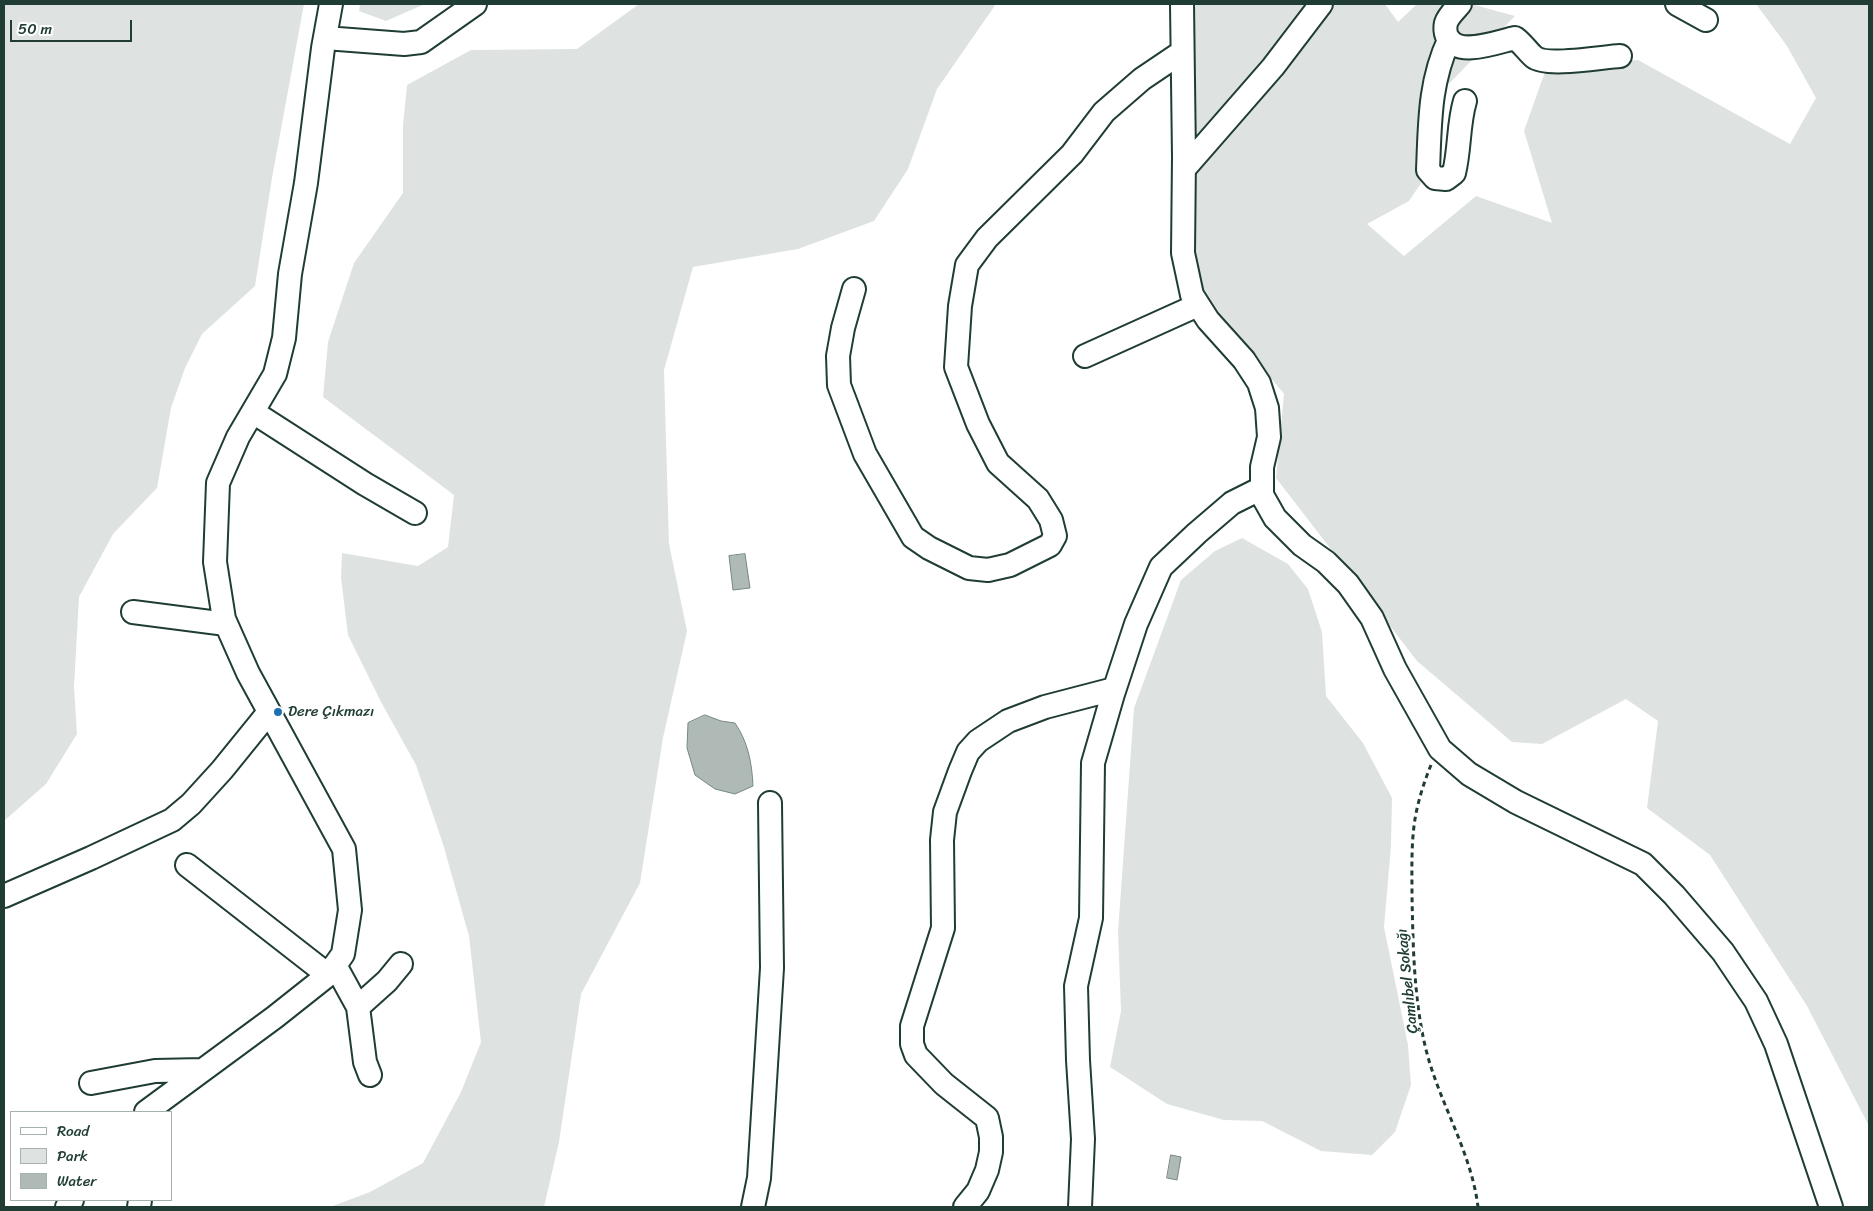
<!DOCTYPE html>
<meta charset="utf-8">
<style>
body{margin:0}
#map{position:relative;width:1873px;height:1211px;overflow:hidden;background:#fff;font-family:Sriracha,sans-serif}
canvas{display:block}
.frame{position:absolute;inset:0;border:5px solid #1f3d34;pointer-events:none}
.legend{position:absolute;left:10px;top:1111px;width:162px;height:90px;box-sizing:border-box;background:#fff;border:1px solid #a5b1ae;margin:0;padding:6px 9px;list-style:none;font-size:15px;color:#1f3d34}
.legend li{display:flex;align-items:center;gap:10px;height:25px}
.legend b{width:25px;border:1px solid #a5b1ae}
.scale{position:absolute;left:10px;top:20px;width:122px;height:22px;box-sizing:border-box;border:2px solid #1f3d34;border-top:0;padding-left:6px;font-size:15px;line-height:18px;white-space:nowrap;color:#1f3d34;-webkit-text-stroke:4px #fff;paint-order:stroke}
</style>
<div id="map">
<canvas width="1873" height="1211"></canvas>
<div class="frame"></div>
<ul class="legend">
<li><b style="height:6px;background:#fff"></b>Road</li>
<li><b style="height:14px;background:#dee3e2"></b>Park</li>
<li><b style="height:14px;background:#afbab7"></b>Water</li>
</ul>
<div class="scale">50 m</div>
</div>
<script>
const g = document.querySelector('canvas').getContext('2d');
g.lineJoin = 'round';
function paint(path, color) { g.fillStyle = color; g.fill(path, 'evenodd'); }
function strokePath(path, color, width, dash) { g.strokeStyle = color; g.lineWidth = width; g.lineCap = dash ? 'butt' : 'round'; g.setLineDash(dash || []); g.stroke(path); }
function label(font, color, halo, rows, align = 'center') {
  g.font = font + ' Sriracha,sans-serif'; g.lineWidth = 4; g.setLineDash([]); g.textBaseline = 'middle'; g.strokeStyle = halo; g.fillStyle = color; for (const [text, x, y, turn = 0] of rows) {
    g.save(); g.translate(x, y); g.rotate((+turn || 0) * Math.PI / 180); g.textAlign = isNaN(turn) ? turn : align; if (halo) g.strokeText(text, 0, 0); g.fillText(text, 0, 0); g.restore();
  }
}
paint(new Path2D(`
 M4 4H304L272 178 255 286 202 334 185 368 171 408 157 488 113 534 79 597 74 687 77 734 46 784 4 821Z
 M360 4H425L386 21 359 11Z
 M639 4H996L937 89 908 169 874 221 798 249 693 267 664 370 669 544 687 631 663 738 640 883 581 994 559 1142 544 1207H330L370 1192 423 1163 461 1092 481 1042 469 936 443 844 416 765 381 702 348 635 341 578 342 553 418 566 448 547 454 495 323 397 328 342 354 263 403 193V125L407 85 471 50 577 49Z
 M1188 4H1385L1398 22 1417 4H1471L1515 16 1438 95 1436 161 1409 201 1367 224 1404 256 1476 196 1552 223 1524 131 1547 66 1638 60 1790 144 1816 98 1787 46 1756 4H1869V1126L1807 1006 1710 855 1647 808 1658 721 1626 699 1542 744 1512 742 1417 661 1276 478 1284 394 1195 286Z
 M1242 538 1288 564 1308 589 1322 632 1326 696 1363 743 1392 798 1391 846 1384 927 1408 1045 1411 1085 1395 1132 1372 1155 1321 1151 1262 1121 1224 1120 1167 1104 1110 1067 1121 1011 1118 932 1134 708 1181 580 1215 551Z`), '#dee3e2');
const water = new Path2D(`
 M745 554 750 588 733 590 729 556Z
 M705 715 721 721 735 723C748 742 752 763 753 786L735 794 715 789 695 775 687 748 688 723Z
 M1171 1155 1181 1157 1177 1180 1167 1178Z`);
paint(water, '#afbab7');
strokePath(water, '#758883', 1);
const minor = new Path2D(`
 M1182 4 1184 157 1183 253 1192 295 1208 320 1244 360 1259 383 1267 408 1269 437 1262 467V495L1275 518 1302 545 1326 562 1348 584 1372 618 1395 669 1440 749 1469 774 1516 802 1643 864 1674 895 1723 952 1756 1001 1776 1044 1831 1207
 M1460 4C1456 9 1448 16 1446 23 1445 27 1445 34 1448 38 1459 57 1497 42 1515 38 1523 44 1528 52 1534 57 1547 67 1602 57 1620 56
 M1677 4 1706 20
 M325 38 404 44 421 42 475 4
 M1449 40C1429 83 1430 124 1428 170L1435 178 1446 179 1454 173C1460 149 1458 124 1465 101
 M1184 169 1273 67 1321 4
 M854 289 843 328 838 356 839 385 865 454 913 537 929 548 969 568 988 570 1010 565 1050 545 1055 536 1051 520 1038 499 998 463 978 424 956 367 960 306 967 265 987 238 1072 154 1104 112 1142 79 1182 52
 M1085 356 1198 305
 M253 412 365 484 415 513
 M133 612 226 624
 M187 865 328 975
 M4 896 91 858 172 820 191 804 222 770 269 712
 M335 965 358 1007 365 1062 370 1075
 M358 1007 387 981 401 964
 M91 1083 155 1071 202 1070
 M146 1112 275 1017 328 975 343 954 350 910 344 849 248 673 224 619 215 562 218 483 238 437 275 374 284 338 290 274 306 183 323 48 331 4
 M67 1207 72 1200
 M139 1207 140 1200
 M753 1207 759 1178 772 968 770 803
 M965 1207 978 1191 987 1170 991 1152V1137L987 1118 944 1084 916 1055 912 1044V1026L943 928 942 840 945 812 960 771 968 752 978 741 1008 721 1045 707 1114 689
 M1080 1207 1083 1139 1078 1060 1076 986 1091 918 1093 763 1113 694 1136 624 1161 567 1197 533 1232 503 1262 488`);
strokePath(minor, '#1f3d34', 26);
strokePath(new Path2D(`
 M1431 765C1424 782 1418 801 1415 819 1411 844 1412 870 1412 895 1413 949 1414 1012 1430 1064 1445 1112 1472 1157 1478 1207`), '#1f3d34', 3, [5, 4]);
strokePath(minor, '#fff', 22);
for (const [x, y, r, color] of [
 [278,712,5,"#1f6fb2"]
]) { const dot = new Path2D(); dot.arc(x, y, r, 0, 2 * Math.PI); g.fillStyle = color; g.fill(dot); strokePath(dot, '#fff', 2); }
label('15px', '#1f3d34', '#fff', [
 ["Dere Çıkmazı",288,712]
], 'left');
label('15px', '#1f3d34', '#fff', [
 ["Çamlıbel Sokağı",1408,981,-96]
]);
</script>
